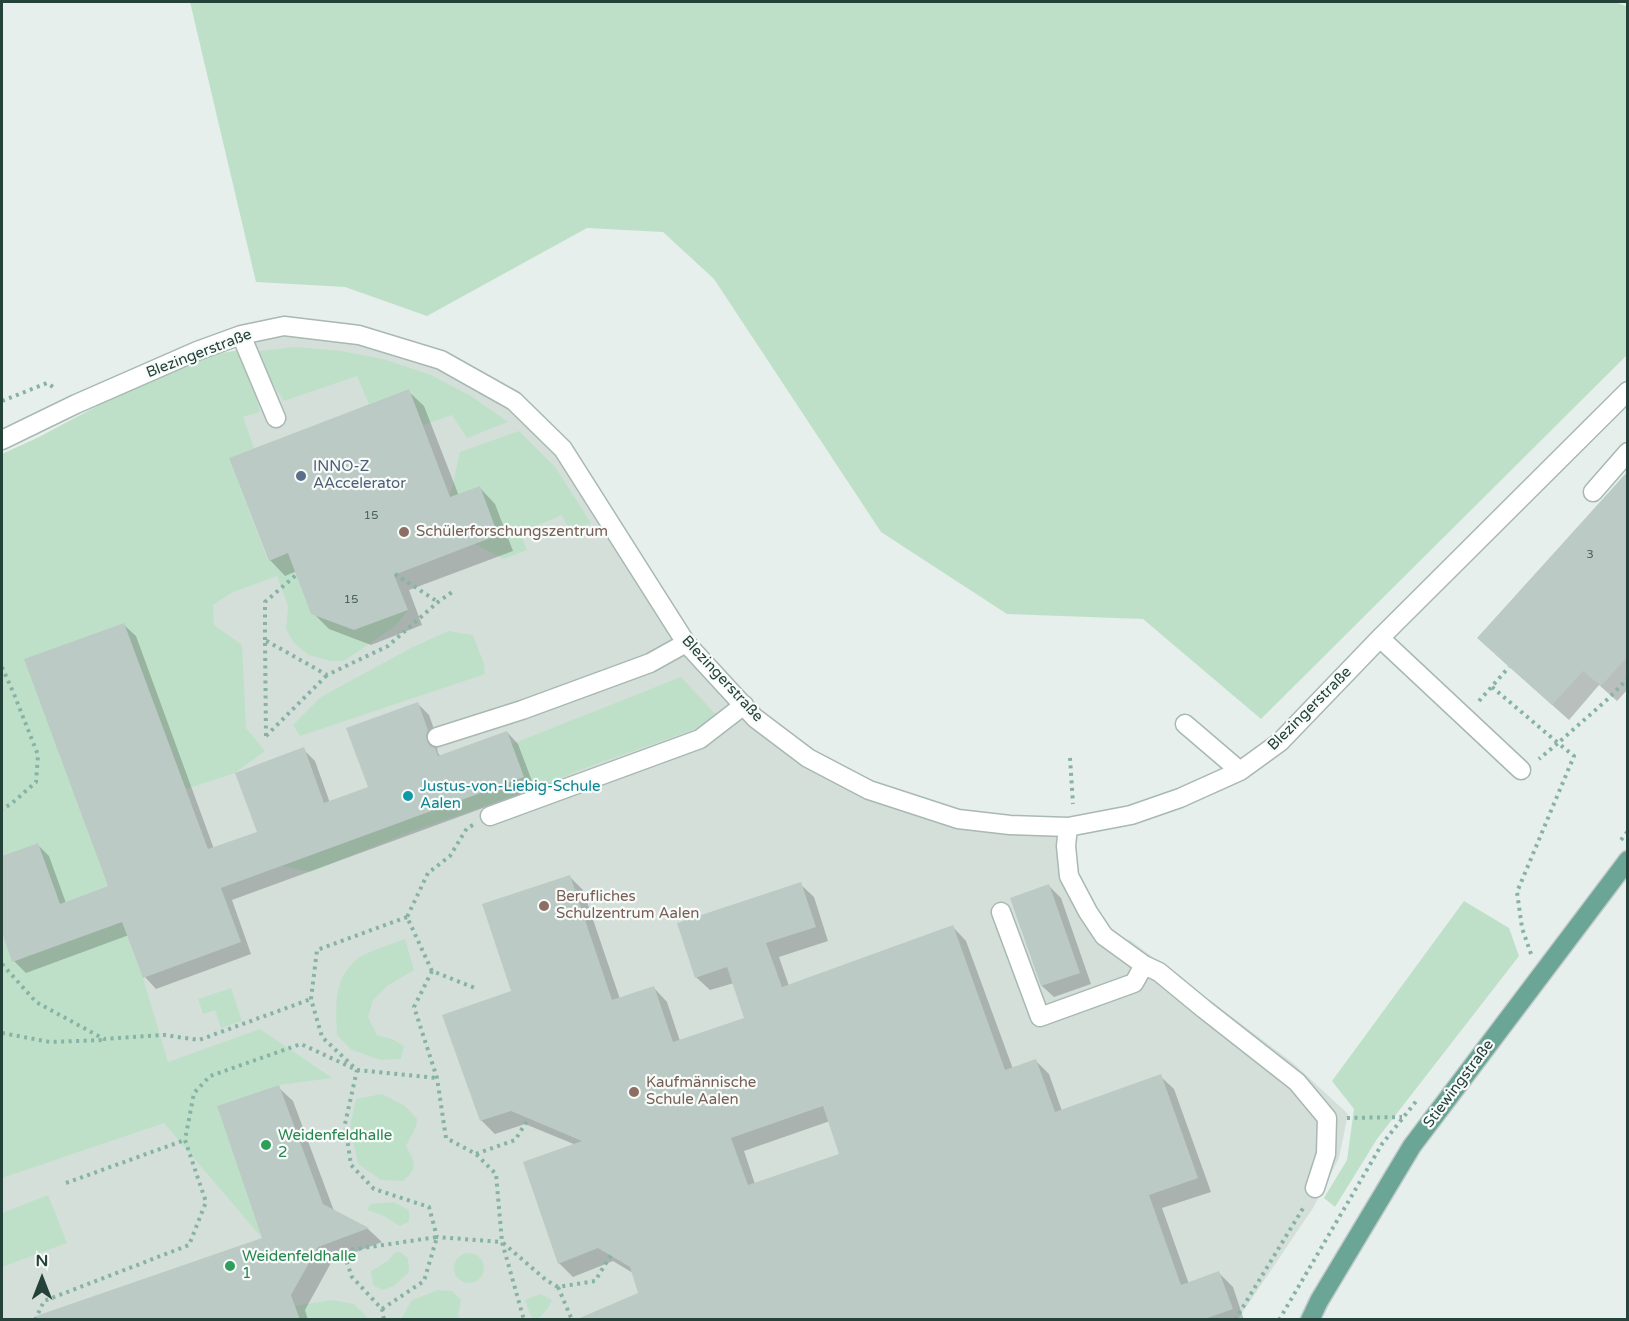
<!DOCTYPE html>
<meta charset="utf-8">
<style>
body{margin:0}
#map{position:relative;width:1629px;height:1321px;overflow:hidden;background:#e6efeb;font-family:"Varela Round",sans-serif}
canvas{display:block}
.frame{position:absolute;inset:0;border:3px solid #24423a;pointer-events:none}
.north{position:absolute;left:12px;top:1249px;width:60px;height:60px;-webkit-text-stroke:4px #f7fbf9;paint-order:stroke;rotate:0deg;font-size:16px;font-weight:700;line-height:24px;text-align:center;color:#24423a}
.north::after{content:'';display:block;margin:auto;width:21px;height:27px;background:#24423a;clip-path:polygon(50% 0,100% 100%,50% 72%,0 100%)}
</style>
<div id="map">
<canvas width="1629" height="1321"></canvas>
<div class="frame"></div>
<div class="north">N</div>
</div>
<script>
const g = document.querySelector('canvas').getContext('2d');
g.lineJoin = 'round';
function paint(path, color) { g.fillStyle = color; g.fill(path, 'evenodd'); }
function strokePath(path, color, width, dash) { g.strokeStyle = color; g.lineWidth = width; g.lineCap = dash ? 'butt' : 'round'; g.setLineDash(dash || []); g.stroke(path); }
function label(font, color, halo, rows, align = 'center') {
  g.font = font + ' "Varela Round",sans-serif'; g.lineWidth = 4.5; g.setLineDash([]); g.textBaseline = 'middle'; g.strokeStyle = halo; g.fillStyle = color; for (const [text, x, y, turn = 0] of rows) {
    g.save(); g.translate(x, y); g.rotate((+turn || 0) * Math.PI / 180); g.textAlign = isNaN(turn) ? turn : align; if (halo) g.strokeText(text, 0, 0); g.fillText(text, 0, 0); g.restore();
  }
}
paint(new Path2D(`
 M284 326 441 360 514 401 563 449 673 624 808 758 940 814 1065 826 1069 876 1104 936 1130 940 1293 1063 1348 1114 1339 1158 1313 1208 1238 1319H2V454L245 349Z`), '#d4dfda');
paint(new Path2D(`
 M190 2H1615L1628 7 1627 355 1261 719 1143 619 1007 614 881 532 714 279 663 232 587 228 427 316 345 287 256 282Z
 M295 347 341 351 383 359 431 375 471 396 508 422 467 438 452 415 423 425 409 389 369 404 357 376 284 401 252 352Z
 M245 349 265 393 256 397 260 412 243 417 254 448 229 458 268 561 288 553 311 614 408 610 395 626 344 661H331L309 655 294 643 286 629 288 606 277 576 231 593 213 605 214 625 242 645 246 728 265 751 235 773 186 789 124 623 25 659 108 886 60 904 38 843 2 856V454L39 437 146 380 198 357Z
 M519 431 555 467 591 523 570 532 562 515 520 533 527 550 504 559 475 544 498 535 480 487 450 497 460 452Z
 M448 631 473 635 484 664 485 674 300 736 293 725 321 697 409 649Z
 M681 677 719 718 693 730 588 767 525 792 404 834 311 872 282 866 524 777 512 744Z
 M1464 901 1509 928 1519 956 1377 1139 1335 1207 1324 1198 1347 1160 1354 1109 1332 1081Z
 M122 922 143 978 168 1062 260 1029 332 1078 279 1085 217 1106 262 1238 164 1123 2 1178V932L13 962Z
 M405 939 414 970 387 986 373 1000 368 1017 377 1035 392 1039 404 1046 401 1059 381 1060 352 1050 337 1035C336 1007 333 980 356 960 365 952 393 944 405 939Z
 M231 988 242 1021 221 1028 215 1010 203 1014 198 999Z
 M382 1094 405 1106 417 1119C417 1129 410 1137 406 1146 415 1163 419 1167 403 1181L381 1180 358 1164 350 1126 356 1099Z
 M48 1195 67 1243 2 1267V1213Z
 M393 1202 409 1210V1222L400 1226 382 1215 367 1210 371 1204Z
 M400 1252 408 1258 409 1272 394 1286 382 1290 373 1285 371 1271 388 1261 394 1253Z
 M454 1268a15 15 0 1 1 30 0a15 15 0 1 1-30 0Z
 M438 1290 452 1291 461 1300 458 1315 460 1319H401L412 1300Z
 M540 1294 552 1300 546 1311 538 1319H532L525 1300Z
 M331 1300 354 1304 369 1319H300L295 1306Z`), '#bfe0c8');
paint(new Path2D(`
 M408 391 424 406 459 496 480 488 495 504 513 551 409 590 422 625 371 645 329 629 313 613 297 571 285 576 270 560Z
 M1628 473V689L1617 701 1599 685 1569 720 1495 654Z
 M124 625 136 636 214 849 259 832 303 749 315 761 330 803 370 788 417 703 429 715 439 743 437 748 438 753 441 757 507 732 518 744 535 789 232 900 251 954 156 989 145 977 129 935 26 973 14 961 2 928V858L37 844 49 856 66 903 110 887Z
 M570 877 583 890 620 999 654 988 667 1002 680 1041 746 1019 734 983 710 990 696 977 800 884 814 897 828 941 779 957 789 986 953 927 966 941 1013 1069 1036 1061 1049 1074 1062 1111 1160 1076 1174 1089 1211 1192 1162 1208 1189 1284 1219 1273 1233 1287 1244 1320H615L640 1294 633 1273 613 1261 573 1277 559 1263 576 1145 525 1124 495 1134 481 1120 513 992ZM830 1121 841 1155 755 1184 744 1151Z
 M1049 886 1061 898 1091 984 1054 997 1042 986 1012 899Z
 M278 1087 293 1101 334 1211 368 1229 382 1242 332 1261 305 1310 308 1320H70L264 1239Z`), '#0003');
paint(new Path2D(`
 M409 389 450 497 480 486 498 535 394 575 408 610 354 630 311 614 288 553 269 561 229 458Z
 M1628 471V656L1601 686 1583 671 1552 705 1477 638Z
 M124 623 208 849 257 832 235 773 304 747 324 803 368 787 346 728 418 702 428 730 426 735 427 741 430 746 435 748 438 756 507 731 524 777 221 888 241 942 143 978 122 922 12 962 2 932V856L38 843 60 904 108 886 24 659Z
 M570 875 612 1000 654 986 673 1042 744 1018 727 967 695 978 677 923 801 882 816 927 766 943 782 987 953 925 1005 1070 1036 1059 1055 1112 1161 1074 1198 1178 1149 1195 1181 1285 1219 1271 1233 1309 1202 1320H575L638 1293 630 1267 598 1248 558 1264 523 1162 582 1141 511 1111 480 1121 442 1015 511 991 482 904ZM823 1106 839 1154 748 1185 731 1138Z
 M1049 884 1080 973 1041 986 1010 898Z
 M279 1085 323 1204 369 1228 318 1247 291 1295 300 1320H37L36 1316 262 1238 217 1106Z`), '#bbcac4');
const minor = new Path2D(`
 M241 335 276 418
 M2 440 76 404 197 351 241 335 284 326 359 335 441 360 514 401 563 449 686 643 755 718 808 758 869 790 958 819 1010 825 1068 827 1131 815 1180 798 1240 771 1280 742 1380 638 1628 391
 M1593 492 1628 452
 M1380 638 1521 770
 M1185 724 1240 771
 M437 737 522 710 650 663 686 643
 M490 816 700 739 744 705
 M1068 827 1066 846 1069 876 1088 912 1104 936 1144 965 1159 972 1204 1009 1297 1082 1327 1118 1326 1154 1315 1188
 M1001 912 1040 1017 1134 983 1144 965`);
const major = new Path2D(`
 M1310 1320 1319 1301 1412 1146 1628 860`);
strokePath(minor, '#a8b8b2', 21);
strokePath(major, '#c2cac8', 21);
strokePath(new Path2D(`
 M2 401 47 383 56 389
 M395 574 438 602
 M265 640V602L296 575
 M2 667 14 694 38 755 36 782 11 804 2 809
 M1492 687 1558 743 1609 698 1628 678
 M1479 701 1509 667
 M266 736 265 640 327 675 388 646 438 602 455 590
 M266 736 327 675
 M1070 758 1073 804
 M473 825 467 828 450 856 428 873 407 917 432 971 475 988
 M1621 840 1628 831
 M407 917 317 950 311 999 322 1037 357 1070 345 1124 351 1165 374 1189 429 1207 437 1237 502 1242 524 1320
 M1531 954 1522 928 1517 892 1574 756 1558 743 1539 759
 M2 964 36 1002 104 1039 164 1035 199 1040 311 999
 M432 971 414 1007 437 1078 446 1138 476 1154 496 1174 502 1242 546 1280 558 1287 595 1281 611 1255
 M2 1033 50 1042 103 1040
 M1347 1118 1402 1117
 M476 1154 515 1140 529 1118
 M66 1183 185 1140
 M558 1287 572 1320
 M382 1309 424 1281 437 1237 343 1251 352 1277 382 1309 384 1320
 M35 1320 44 1301 189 1245 206 1202 185 1140 194 1093 210 1076 301 1044 357 1070 437 1078
 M1235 1320 1305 1205
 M1279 1320 1382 1144 1418 1099`), '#86b3a5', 4, [3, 4.5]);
strokePath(minor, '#fff', 18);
strokePath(major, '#6aa596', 18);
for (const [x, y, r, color] of [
 [301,476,6,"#5c6f8a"],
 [404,532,6,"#8d6e63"],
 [408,796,6,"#0f9aa8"],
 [544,906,6,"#8d6e63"],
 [634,1092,6,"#8d6e63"],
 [266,1145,6,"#2e9e5b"],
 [230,1266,6,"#2e9e5b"]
]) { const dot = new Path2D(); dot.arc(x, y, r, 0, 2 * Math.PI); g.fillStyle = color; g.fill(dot); strokePath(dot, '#f7fbf9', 2); }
label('12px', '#4a645c', null, [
 ["15",371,516],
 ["3",1590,555],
 ["15",351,600]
]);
label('15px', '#24423a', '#f7fbf9', [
 ["Blezingerstraße",199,354,-21],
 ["Blezingerstraße",722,679,47],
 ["Blezingerstraße",1310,709,-45],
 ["Stiewingstraße",1459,1084,-53]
]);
label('15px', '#4e5e75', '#f7fbf9', [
 ["INNO-Z",313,467],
 ["AAccelerator",313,484]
], 'left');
label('15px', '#785e54', '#f7fbf9', [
 ["Schülerforschungszentrum",416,532],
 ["Berufliches",556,897],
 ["Schulzentrum Aalen",556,914],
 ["Kaufmännische",646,1083],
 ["Schule Aalen",646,1100]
], 'left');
label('15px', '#0d838f', '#f7fbf9', [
 ["Justus-von-Liebig-Schule",420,787],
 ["Aalen",420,804]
], 'left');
label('15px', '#27864d', '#f7fbf9', [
 ["Weidenfeldhalle",278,1136],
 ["2",278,1153],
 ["Weidenfeldhalle",242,1257],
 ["1",242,1274]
], 'left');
</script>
